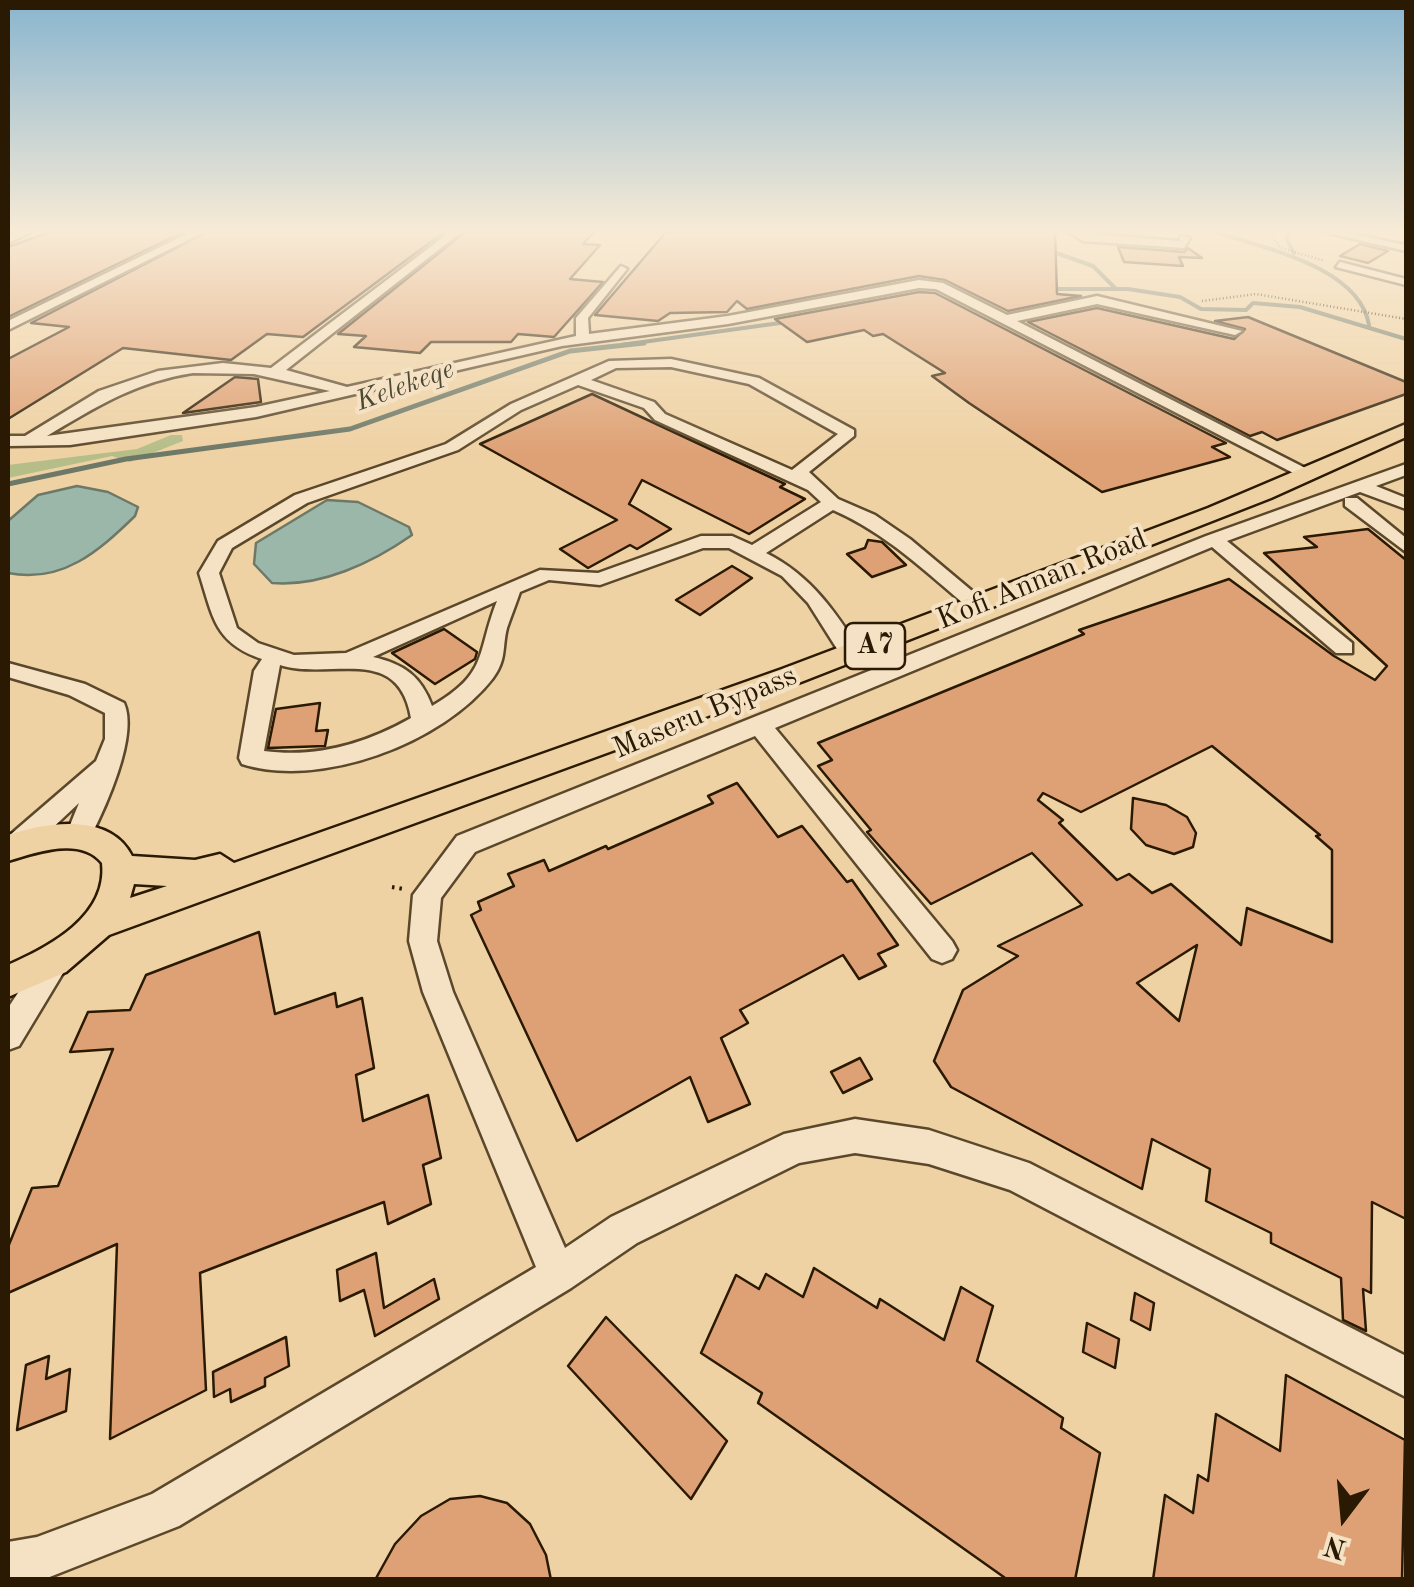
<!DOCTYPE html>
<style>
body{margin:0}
#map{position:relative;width:1414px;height:1587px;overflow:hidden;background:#efd2a4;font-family:"Old Standard TT",serif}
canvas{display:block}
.frame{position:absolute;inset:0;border:10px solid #2a1a03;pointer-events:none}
.north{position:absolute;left:1294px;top:1467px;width:100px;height:100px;-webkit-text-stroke:8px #f5e2c4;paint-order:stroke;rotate:196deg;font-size:28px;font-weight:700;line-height:40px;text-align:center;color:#2a1a03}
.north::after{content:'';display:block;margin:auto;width:35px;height:45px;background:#2a1a03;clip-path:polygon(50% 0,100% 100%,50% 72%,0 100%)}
</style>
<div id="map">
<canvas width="1414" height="1587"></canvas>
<div class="frame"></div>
<div class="north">N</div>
</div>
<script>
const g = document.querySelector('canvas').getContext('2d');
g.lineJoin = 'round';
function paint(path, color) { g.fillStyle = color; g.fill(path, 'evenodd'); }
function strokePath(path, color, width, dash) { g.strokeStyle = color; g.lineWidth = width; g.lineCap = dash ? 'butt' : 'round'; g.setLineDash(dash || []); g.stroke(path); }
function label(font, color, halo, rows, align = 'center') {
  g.font = font + ' "Old Standard TT",serif'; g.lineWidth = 8; g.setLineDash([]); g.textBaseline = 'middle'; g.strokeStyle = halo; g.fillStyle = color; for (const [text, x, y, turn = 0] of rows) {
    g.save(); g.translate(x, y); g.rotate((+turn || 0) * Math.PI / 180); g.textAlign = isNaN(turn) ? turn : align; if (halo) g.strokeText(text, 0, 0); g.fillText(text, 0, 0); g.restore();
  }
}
paint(new Path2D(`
 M171 435H182L183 441 130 462 112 456 8 478V465L137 449Z`), '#b5bd88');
const water = new Path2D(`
 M77 486 108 492 138 507 135 516C99 551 62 584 8 573V521L38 495Z
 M327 500 358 502 409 527 412 535C372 563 321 587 272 583L254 564 256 543Z`);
paint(water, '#9ab7a9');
strokePath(water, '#6d7867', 2.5);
strokePath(new Path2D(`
 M1216 232C1262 248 1359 266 1369 325
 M1291 232 1286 238 1294 253
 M1048 250 1093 266 1115 288
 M1049 289H1128L1180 297 1201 309 1246 310 1253 303 1300 307 1406 339
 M621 345 787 322`), '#6d7867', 4);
strokePath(new Path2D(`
 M8 484 126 459 350 429 570 351 644 343`), '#6d7867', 5);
const building = new Path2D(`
 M50 232H183L8 317V247Z
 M207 232H444L303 337 267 334 231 360 123 348 8 419V359L69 327 31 323Z
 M465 232H594L583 244 600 245 570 279 603 282 554 337 518 334 511 342H431L420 353 354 347 366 336 338 334Z
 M666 232H1055L1057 294 1081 296 1008 311 945 280 919 276 747 309 737 301 727 312 670 313 658 321 595 315Z
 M1360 244 1388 251 1368 263 1340 256Z
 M1118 247 1184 252 1188 248 1202 258 1179 257 1183 266 1124 262Z
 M919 292 935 293 1226 443 1212 447 1230 457 1102 492 969 403 932 376 945 373 883 334 873 336 864 330 807 342 775 319Z
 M1097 308 1234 339 1245 329 1215 321 1248 317 1406 382V394L1277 440 1262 432 1250 436 1028 322Z
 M235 377 258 379 261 402 183 413Z
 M592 394 785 484 780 487 805 499 749 534 642 480 629 504 671 529 637 549 630 545 588 568 560 549 617 520 480 444Z
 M1368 529 1406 560V1219L1372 1202 1371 1293 1363 1289 1366 1331 1343 1320 1341 1278 1271 1243V1233L1206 1201 1210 1169 1152 1139 1142 1189 951 1087 934 1061 963 990 1018 956 998 946 1082 905 1032 853 931 904 867 832 871 830 818 766 832 760 818 743 1084 634 1079 630 1229 579 1334 656 1375 680 1387 666 1264 553 1317 547 1304 537ZM1212 746 1320 835 1316 836 1332 850V942L1247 908 1241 945 1171 884 1152 893 1129 874 1117 880 1059 823 1063 820 1038 800 1043 793 1081 812ZM1197 945 1179 1021 1137 983Z
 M868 540 882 542 906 565 872 577 847 554 865 548Z
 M732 566 752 578 700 615 676 600Z
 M444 629 477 652 475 659 435 684 392 653Z
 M320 703 316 731 328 730 325 746 268 748 276 709Z
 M737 783 778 837 802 826 847 882 852 880 898 945 878 954 886 966 859 979 843 955 740 1010 748 1023 721 1038 750 1104 708 1122 690 1077 577 1141 471 915 481 910 478 902 514 886 508 874 544 860 549 871 606 846 608 849 713 803 708 796Z
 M1133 798 1166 805 1187 817 1196 833 1193 847 1174 854 1146 845 1131 829Z
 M259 932 275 1014 335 993 337 1007 362 998 374 1068 356 1075 363 1121 428 1095 441 1158 423 1165 431 1204 388 1224 384 1202 200 1273 206 1390 110 1439 117 1244 8 1293V1247L32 1188 58 1186 113 1049 70 1052 88 1012 130 1010 146 975Z
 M860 1058 872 1079 843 1093 831 1072Z
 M376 1253 384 1308 434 1279 439 1299 375 1336 364 1290 340 1301 337 1270Z
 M814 1268 877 1308 880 1299 944 1340 961 1287 993 1306 977 1361 1063 1418 1061 1428 1100 1453 1075 1580H1008L758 1403 762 1393 701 1353 736 1275 759 1289 766 1274 803 1297Z
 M1135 1293 1154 1303 1150 1330 1131 1320Z
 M606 1317 727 1441 691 1499 568 1366Z
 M1087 1323 1119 1339 1115 1368 1083 1352Z
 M286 1337 289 1366 265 1378V1386L231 1402 230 1389 214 1397 213 1372Z
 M49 1356 46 1379 70 1369 66 1411 17 1430 26 1365Z
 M1286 1375 1405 1440 1402 1580H1153L1165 1495 1193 1513 1198 1475 1208 1481 1216 1414 1280 1451Z
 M480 1496 507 1503 530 1524 546 1555 551 1580H375L395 1544 421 1516 450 1499Z`);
paint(building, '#dea175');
strokePath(building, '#2a1a03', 2.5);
const minor = new Path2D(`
 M18 232H31L8 243V236Z
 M191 232H204L8 330V321Z
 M450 232H461L286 370 347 387 576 336V318L621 266 627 269 588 318 589 334 728 316 919 280 943 283 1007 315 1097 296 1242 331 1235 335 1097 304 1017 321 1315 473 1301 477 936 289 919 288 728 324 562 346 256 417 70 445 8 446V436H25L99 391 158 371 223 363 271 368ZM193 373 254 374 330 391 256 407 47 436C96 407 135 382 193 373Z
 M1069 232 1179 241 1181 236 1190 238 1184 248 1083 241Z
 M1324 232H1343L1406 245V251Z
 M1340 262 1406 279V285L1336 267Z
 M671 359 759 378 854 430V436L809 472 838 499 875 515 910 539 984 601V609H970C926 572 886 533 833 510L766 553C812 576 836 613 863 655L860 660H844L808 603 782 576 729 548H703L600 585 549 580 520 592C516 604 511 616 507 628 502 647 507 659 493 678 443 743 321 789 242 764L239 758 254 671 262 659C214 643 213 616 199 573L218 541 295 495 446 444 511 404 609 361ZM671 367 749 384 838 434 792 470 665 414 654 402 591 380 616 368ZM578 385 644 408 655 420 808 490 821 502 752 545 732 536H701L598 573 540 570 346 653 294 655 258 643 237 628 219 573 232 548 307 503 458 450 521 410ZM497 601C476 654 489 673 432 706 421 676 404 664 373 657ZM280 665C330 681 398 642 411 718 365 744 317 758 264 751Z
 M1406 464V475L1376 486 1406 498V509L1360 492 1227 541 1352 643V653H1336L1212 547 775 728 952 941 957 950 952 959 942 963 932 959 755 736 475 852 441 898 437 941 453 992 565 1248 611 1217 784 1134 855 1119 929 1130 1029 1163 1406 1356V1397L1010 1190 929 1164 855 1153 799 1163 637 1243 571 1288 179 1526 42 1580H8V1542L37 1537 152 1494 536 1267 423 992 409 941 413 895 457 836 1206 536Z
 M1345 498H1357L1406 538V552L1345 506Z
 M8 663 85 684 124 703C139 736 104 811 88 842H70L66 835 79 803 28 851 19 854 8 846 10 835 96 761 105 739V713L69 695 8 677Z
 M56 946 66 950 71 959 66 968 19 1046 8 1050V1008L46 950Z`);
const major = new Path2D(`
 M1406 424V437L1271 498 801 682 109 935 66 972 8 997V965C49 947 108 916 102 863 80 836 35 853 8 861V835C46 822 110 812 132 856L195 860 220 854 234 863 782 669 1208 508ZM134 884 167 886 130 898Z`);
strokePath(minor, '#5b482b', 5);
strokePath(major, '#2a1a03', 5);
strokePath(new Path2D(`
 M1268 232 1281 248 1325 261
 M1202 301 1256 294 1406 319`), '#2a1a03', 2.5, [1, 2.5]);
strokePath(new Path2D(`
 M392 887 403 889`), '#2a1a03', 4, [2.5, 5]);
paint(minor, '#f5e2c4');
paint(major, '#efd2a4');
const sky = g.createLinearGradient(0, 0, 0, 454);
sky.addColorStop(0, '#89b5cf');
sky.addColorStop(0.51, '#f8ebd6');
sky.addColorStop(1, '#f8ebd600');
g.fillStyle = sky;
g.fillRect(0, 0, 1414, 454);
label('italic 28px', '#4c4935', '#f5e2c4', [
 ["Kelekeqe",405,386,-20]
]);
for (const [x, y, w] of [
 [875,646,60]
]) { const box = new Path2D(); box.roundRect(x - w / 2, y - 23, w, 46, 8); g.fillStyle = '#f5e2c4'; g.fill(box); strokePath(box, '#2a1a03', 2.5); }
label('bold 28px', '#2a1a03', null, [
 ["A7",875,646]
]);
label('30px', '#2a1a03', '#f5e2c4', [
 ["Kofi Annan Road",1042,580,-22],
 ["Maseru Bypass",705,713,-23]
]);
</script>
